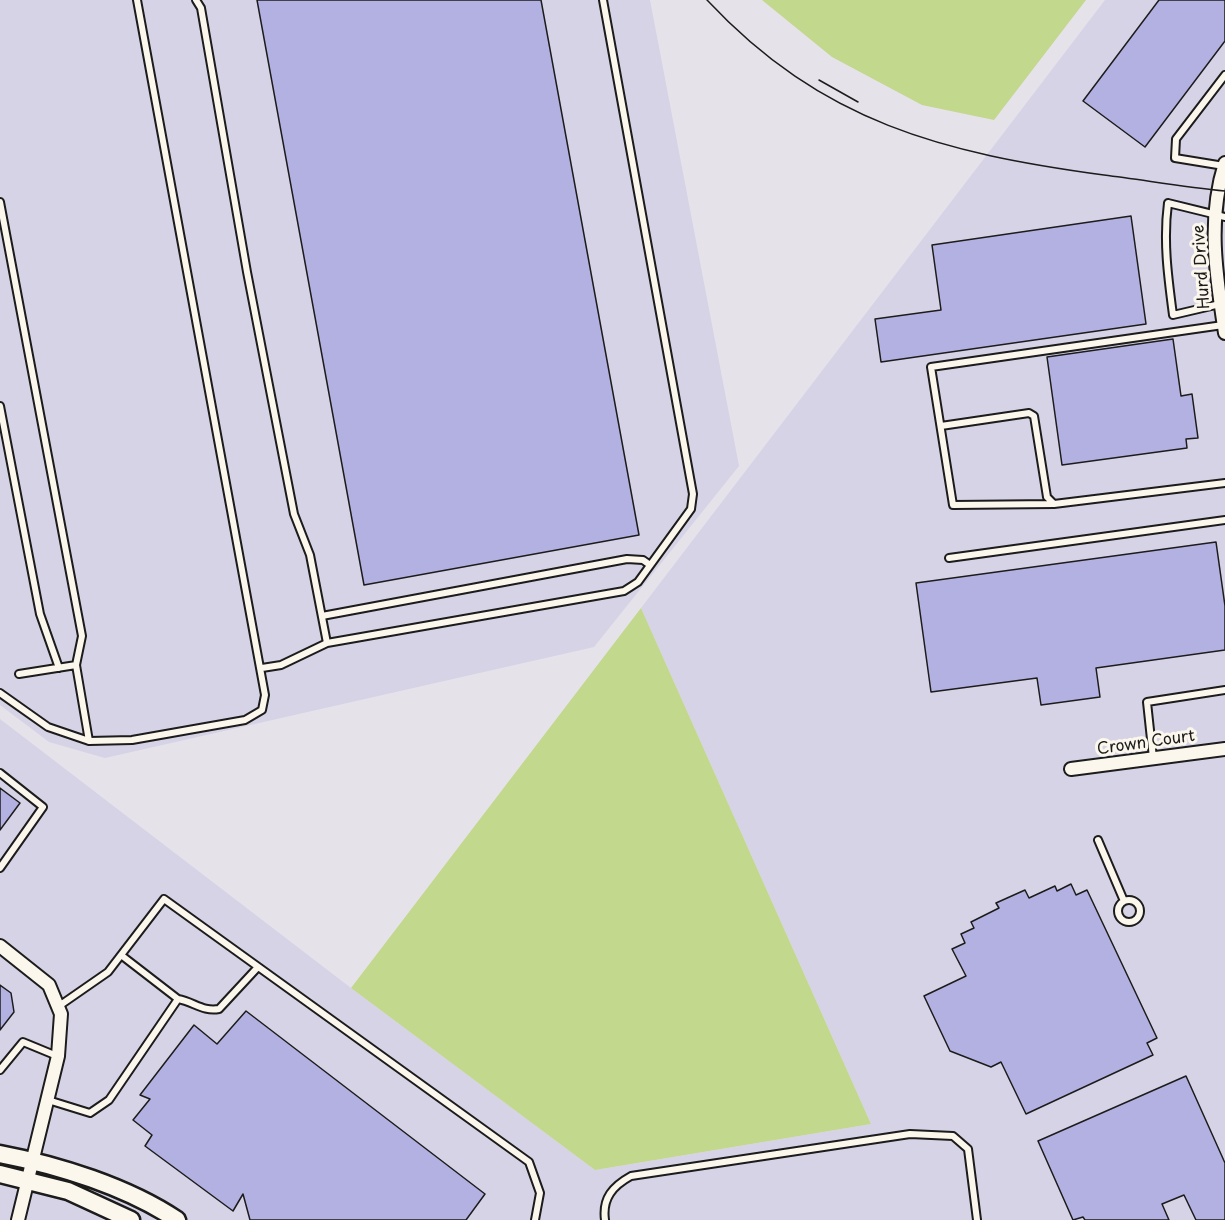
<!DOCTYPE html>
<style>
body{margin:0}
canvas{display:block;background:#e5e2e9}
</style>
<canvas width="1225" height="1220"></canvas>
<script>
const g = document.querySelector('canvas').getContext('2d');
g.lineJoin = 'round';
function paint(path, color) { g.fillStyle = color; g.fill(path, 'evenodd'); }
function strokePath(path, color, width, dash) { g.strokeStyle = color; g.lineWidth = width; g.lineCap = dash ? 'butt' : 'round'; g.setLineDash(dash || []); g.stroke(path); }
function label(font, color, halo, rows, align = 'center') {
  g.font = font + ' "Playpen Sans",sans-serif'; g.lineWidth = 6; g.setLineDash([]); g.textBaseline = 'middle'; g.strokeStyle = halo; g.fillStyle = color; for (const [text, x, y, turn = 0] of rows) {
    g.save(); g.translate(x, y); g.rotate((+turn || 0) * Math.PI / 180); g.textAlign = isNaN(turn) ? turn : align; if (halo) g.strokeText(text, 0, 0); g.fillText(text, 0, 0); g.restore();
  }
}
paint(new Path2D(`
 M0 0H650L739 466 594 647 105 758 49 742 0 705Z
 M1105 0H1225V1220H0V719L351 988 595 1170 871 1124 641 608Z`), '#d6d3e7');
paint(new Path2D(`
 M762 0H1086L994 120 922 105 832 57Z
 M641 608 871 1124 595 1170 351 988Z`), '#c1d88d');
const building = new Path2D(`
 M257 0H541L639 535 364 585Z
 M1159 0H1225V41L1145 147 1083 101Z
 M1131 216 1146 324 881 362 875 319 941 310 932 245Z
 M1173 339 1181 396 1192 394 1198 438 1186 439 1187 448 1062 465 1047 357Z
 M1216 542 1225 606V650L1096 668 1100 697 1041 705 1037 678 931 692 916 583Z
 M0 788 20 803 0 830Z
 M1071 884 1076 895 1087 890 1157 1038 1147 1043 1153 1055 1026 1114 1001 1062 991 1067 950 1051 924 996 966 976 952 949 965 943 961 934 974 928 971 922 999 908 996 903 1025 890 1029 898 1055 886 1057 891Z
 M0 985 11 993 14 1012 0 1030Z
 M246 1011 485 1194 466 1220H250L243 1194 233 1211 145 1146 152 1135 133 1120 150 1099 140 1095 194 1025 217 1044Z
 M1186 1076 1225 1163V1220H1196L1184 1195 1162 1204 1169 1220H1085L1083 1217 1073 1220 1038 1141Z`);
paint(building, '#b3b1e2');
strokePath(building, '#1c1c1c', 1.5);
const lane = new Path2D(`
 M196 0 201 8 247 272 294 514 310 555 327 643 281 665 262 668
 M1224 166 1175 158 1176 139 1225 75
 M0 202 82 636 76 665
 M1220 304 1173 315C1168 277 1163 241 1168 203L1225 217
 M0 406 40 614 59 668
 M941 426 1029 413 1034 416 1047 497 1054 504 1225 483
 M1054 504 953 505 931 367 1223 325
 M949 558 1225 520
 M322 616 627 559 643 560 650 565
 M327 643 624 591 638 582 691 509 693 494 603 0
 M19 674 76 665 89 741
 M0 693 48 727 89 741 132 740 245 720 262 710 265 695 137 0
 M1153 758 1147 702 1225 690
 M0 773 43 807 0 868
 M1098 840 1124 901
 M1118 911a11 11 0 1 1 22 0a11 11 0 1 1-22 0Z
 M178 999C194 1002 203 1012 219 1009L258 967
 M59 1006 108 972 164 899 529 1162 540 1193 535 1220
 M0 1070 23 1042 57 1056
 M48 1100 90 1113 109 1100 178 999 121 955
 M605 1220C602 1198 613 1186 631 1176L910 1134 953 1136 968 1149 977 1220`);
const street = new Path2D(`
 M1225 163C1207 220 1216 275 1225 333
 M1071 769 1225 749
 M0 946 49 985 61 1014 58 1056 18 1220`);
const secondary = new Path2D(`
 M0 1154C58 1165 128 1187 177 1220
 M0 1174 68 1191 131 1220`);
strokePath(lane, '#1c1c1c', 10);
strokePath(street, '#1c1c1c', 16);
strokePath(secondary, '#1c1c1c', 21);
strokePath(lane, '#fbf7ec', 6);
strokePath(street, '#fbf7ec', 12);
strokePath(secondary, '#fbf7ec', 16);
strokePath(new Path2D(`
 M707 0C822 123 943 153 1104 175 1144 180 1184 187 1225 191
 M819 80 858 102`), '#1c1c1c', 1.5);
label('16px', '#1c1c1c', '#fbf7ec', [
 ["Hurd Drive",1202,267,-94],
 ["Crown Court",1146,743,-8]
]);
</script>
